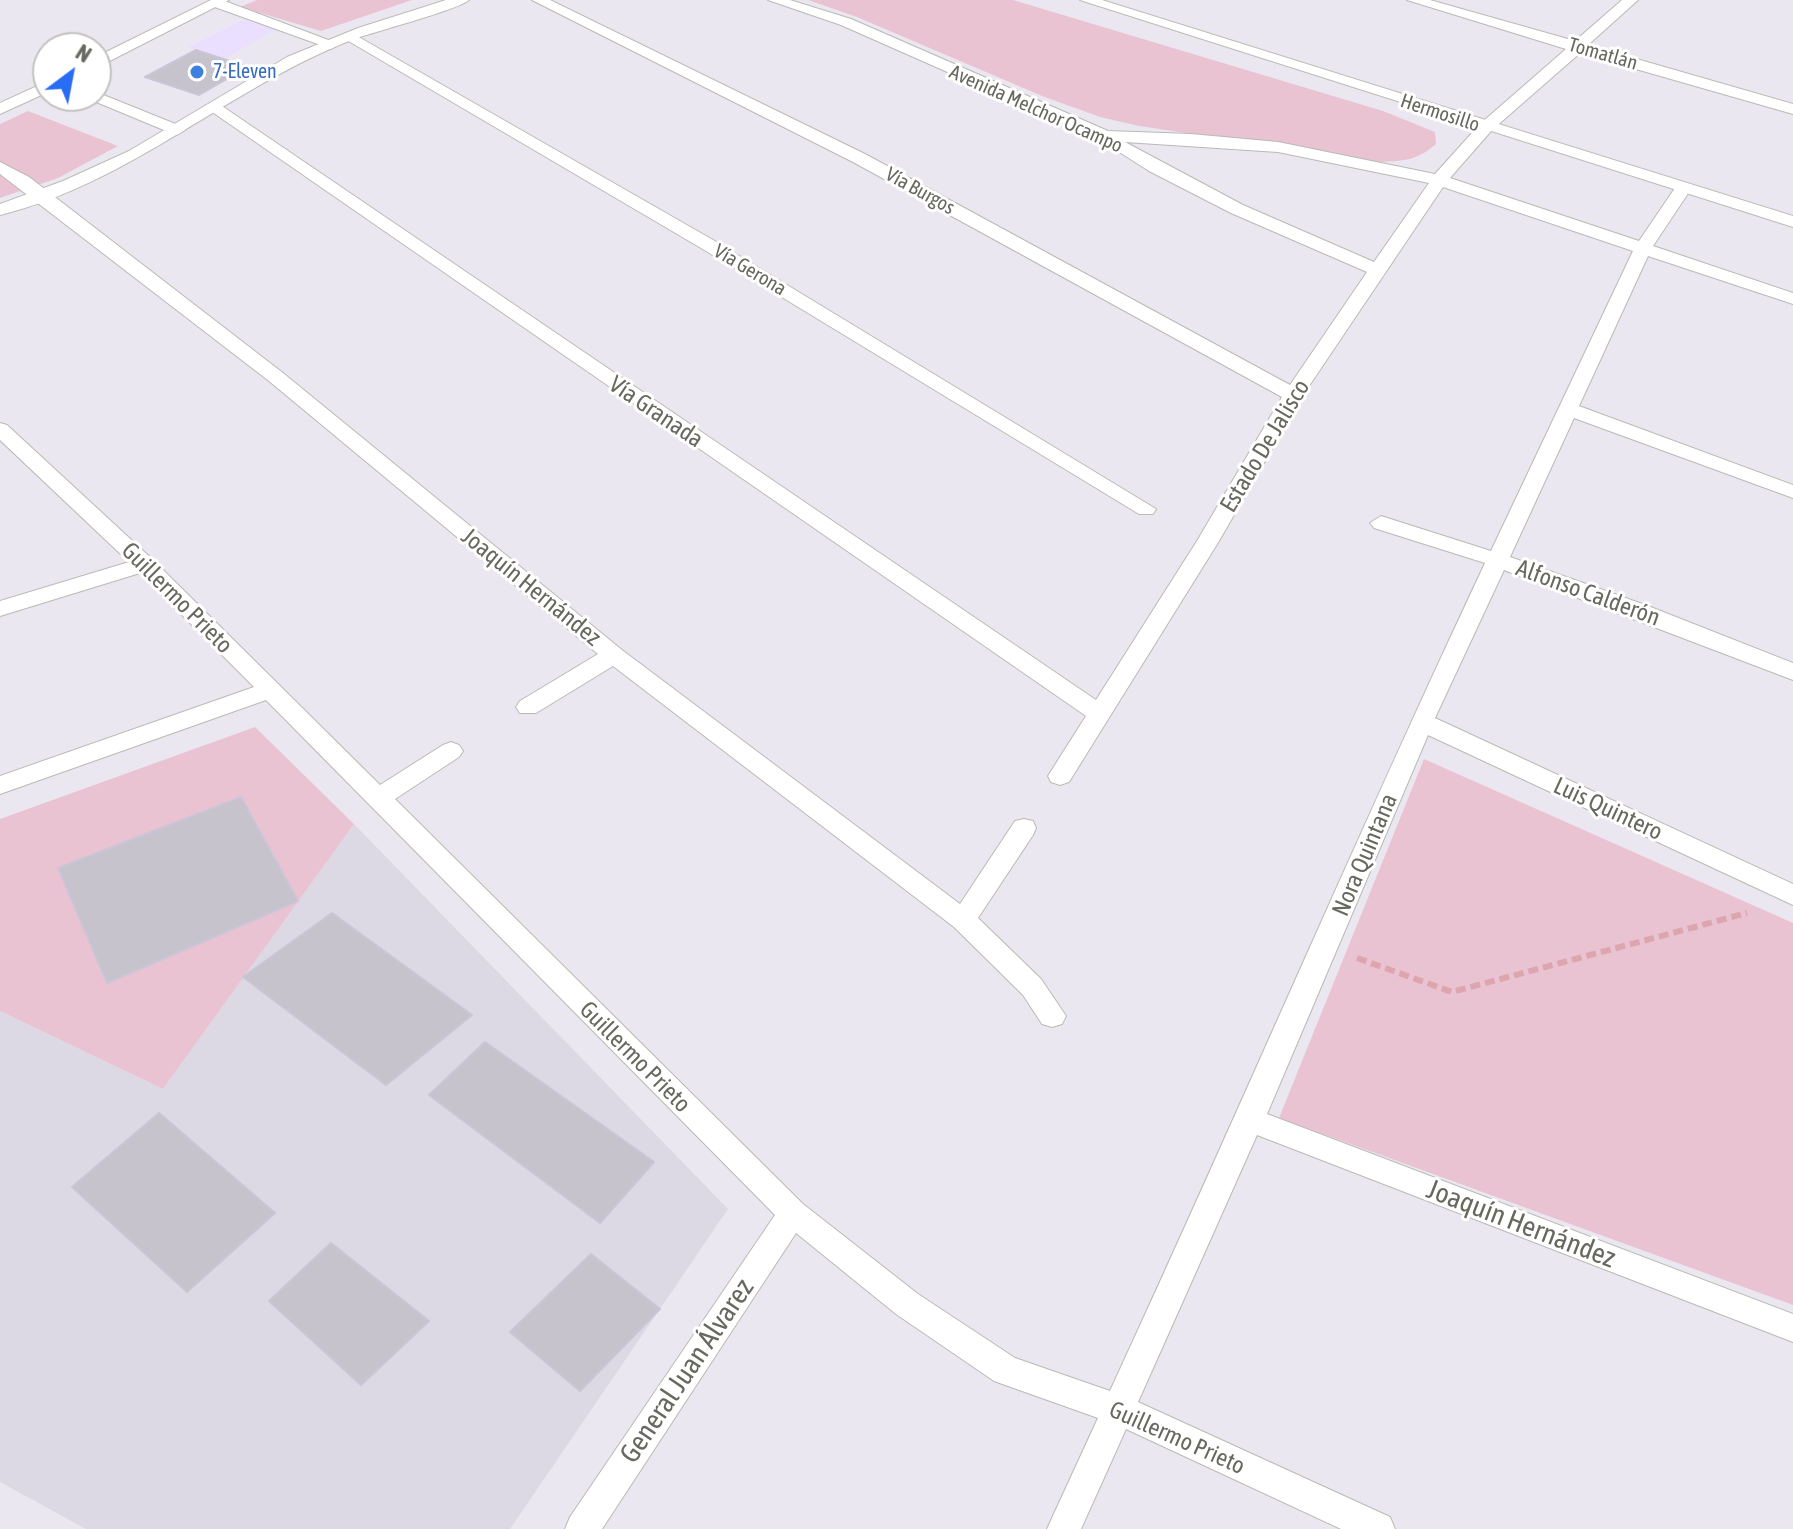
<!DOCTYPE html>
<meta charset="utf-8">
<style>
body{margin:0}
#map{position:relative;width:1793px;height:1529px;overflow:hidden;background:#ebe7f1;font-family:"Asap Condensed",sans-serif}
canvas{display:block}
.north{position:absolute;left:32px;top:32px;width:80px;height:80px;box-sizing:border-box;background:#fff;border:2px solid #c2c3bf;border-radius:50%;rotate:32deg;font-size:22px;font-weight:700;line-height:32px;text-align:center;color:#67685e}
.north::after{content:'';display:block;margin:auto;width:28px;height:36px;background:#296df6;clip-path:polygon(50% 0,100% 100%,50% 72%,0 100%)}
</style>
<div id="map">
<canvas width="1793" height="1529"></canvas>
<div class="north">N</div>
</div>
<script>
const g = document.querySelector('canvas').getContext('2d');
g.lineJoin = 'round';
function paint(path, color) { g.fillStyle = color; g.fill(path, 'evenodd'); }
function strokePath(path, color, width, dash) { g.strokeStyle = color; g.lineWidth = width; g.lineCap = dash ? 'butt' : 'round'; g.setLineDash(dash || []); g.stroke(path); }
function label(font, color, halo, rows, align = 'center') {
  g.font = font + ' "Asap Condensed",sans-serif'; g.lineWidth = 6; g.setLineDash([]); g.textBaseline = 'middle'; g.strokeStyle = halo; g.fillStyle = color; for (const [text, x, y, turn = 0] of rows) {
    g.save(); g.translate(x, y); g.rotate((+turn || 0) * Math.PI / 180); g.textAlign = isNaN(turn) ? turn : align; if (halo) g.strokeText(text, 0, 0); g.fillText(text, 0, 0); g.restore();
  }
}
paint(new Path2D(`
 M252 15 284 25 222 60 188 47Z`), '#eadfff');
paint(new Path2D(`
 M354 824 728 1209 510 1529H86L0 1482V1011L163 1089Z`), '#dcd8e4');
paint(new Path2D(`
 M257 0H412L321 31 240 7Z
 M808 0H1013L1383 111 1435 132 1436 144C1418 160 1404 161 1381 162L1139 126 1100 117 1042 96 857 17Z
 M28 111 118 146 58 178 0 198V124Z
 M255 727 354 824 163 1089 0 1011V819Z
 M1424 759 1793 923V1305L1279 1118Z`), '#eac3d3');
const building = new Path2D(`
 M196 50 248 67 199 95 145 77Z
 M241 797 298 901 107 983 58 868Z
 M332 913 472 1015 386 1085 243 977Z
 M485 1042 654 1162 600 1223 429 1095Z
 M159 1113 275 1213 187 1292 72 1187Z
 M331 1243 429 1321 361 1385 269 1301Z
 M591 1254 660 1309 580 1391 510 1332Z`);
paint(building, '#c7c3cd');
strokePath(building, '#cac5d7', 2);
const lane = new Path2D(`
 M212 0H222L339 44 331 49 326 47 212 6Z
 M96 92 183 127 185 130 177 135 171 133 89 99 87 96H96Z`);
const street = new Path2D(`
 M532 0H550L865 154 1290 385 1367 272 1231 213 1149 171 1099 139 841 25 768 0H790L851 19 1108 131 1191 134 1278 142 1435 174 1480 124 1566 49 1407 0H1430L1575 41 1622 0H1638L1588 45 1793 104V114L1580 53 1492 130 1450 178 1639 241 1677 185H1689L1691 189 1653 246 1793 293V304L1648 256 1579 406 1793 485V498L1574 418 1510 557 1648 606 1793 663V680L1504 570 1435 718 1793 884V905L1428 735 1267 1114 1793 1314V1342L1257 1135 1138 1402 1390 1517 1395 1529H1341L1126 1429 1081 1529H1047L1098 1418 994 1381 896 1314 796 1233 602 1529H565L570 1517 775 1215 266 700 0 794V776L254 687 140 573 0 616V601L129 562 0 440V423L7 425 152 559 380 785 443 745 451 742 459 745 463 751 459 757 395 799 803 1204 918 1294 1015 1358 1110 1391C1237 1116 1356 837 1485 563L1374 528 1370 523 1381 516 1491 551 1633 251 1443 187 1303 395 1219 541 1069 782 1060 785 1051 782 1048 776 1086 716 205 107 213 102 219 104 1096 700 1197 541 1282 397 853 162ZM1125 142 1278 152 1429 183 1374 262 1243 205Z
 M350 32 713 240 1156 509 1153 514H1139L701 248 345 39 343 36Z
 M0 162 29 177 283 373 622 650 960 904 1015 821 1024 819 1033 821 1036 828 1033 835 978 918 1041 979 1066 1016 1062 1024 1052 1027 1042 1024 1023 995 954 927 613 666 536 713H520L516 707 520 701 598 654 269 381 0 174Z`);
const secondary = new Path2D(`
 M211 0H229L96 68V57Z
 M446 0H469C457 10 377 31 354 39 230 87 131 183 0 215V204L63 181 129 151 287 57 358 28Z
 M1080 0H1102L1793 216V227Z
 M48 81V92L0 114V103Z`);
strokePath(lane, '#b9bab2', 2);
strokePath(street, '#b9bab2', 2);
strokePath(secondary, '#bbbcb3', 2);
strokePath(new Path2D(`
 M1357 958 1452 992 1747 913`), '#dda5ad', 6, [10, 5]);
paint(lane, '#fff');
paint(street, '#fff');
paint(secondary, '#fff');
for (const [x, y, r, color] of [
 [197,72,8,"#3f7fe0"]
]) { const dot = new Path2D(); dot.arc(x, y, r, 0, 2 * Math.PI); g.fillStyle = color; g.fill(dot); strokePath(dot, '#fff', 3); }
label('20px', '#67685e', '#fff', [
 ["Tomatlán",1603,54,16],
 ["Avenida Melchor Ocampo",1036,109,24],
 ["Hermosillo",1440,113,18],
 ["Vía Burgos",920,191,29],
 ["Vía Gerona",750,270,31]
]);
label('20px', '#366cbe', '#fff', [
 ["7-Eleven",213,72]
], 'left');
label('24px', '#67685e', '#fff', [
 ["Vía Granada",656,412,34],
 ["Estado De Jalisco",1265,446,-59],
 ["Joaquín Hernández",531,587,39],
 ["Alfonso Calderón",1588,593,20],
 ["Guillermo Prieto",177,598,45],
 ["Luis Quintero",1608,809,25],
 ["Nora Quintana",1365,855,-67],
 ["Guillermo Prieto",635,1057,45],
 ["Guillermo Prieto",1177,1438,24]
]);
label('28px', '#67685e', '#fff', [
 ["Joaquín Hernández",1521,1224,21],
 ["General Juan Álvarez",687,1371,-56]
]);
</script>
